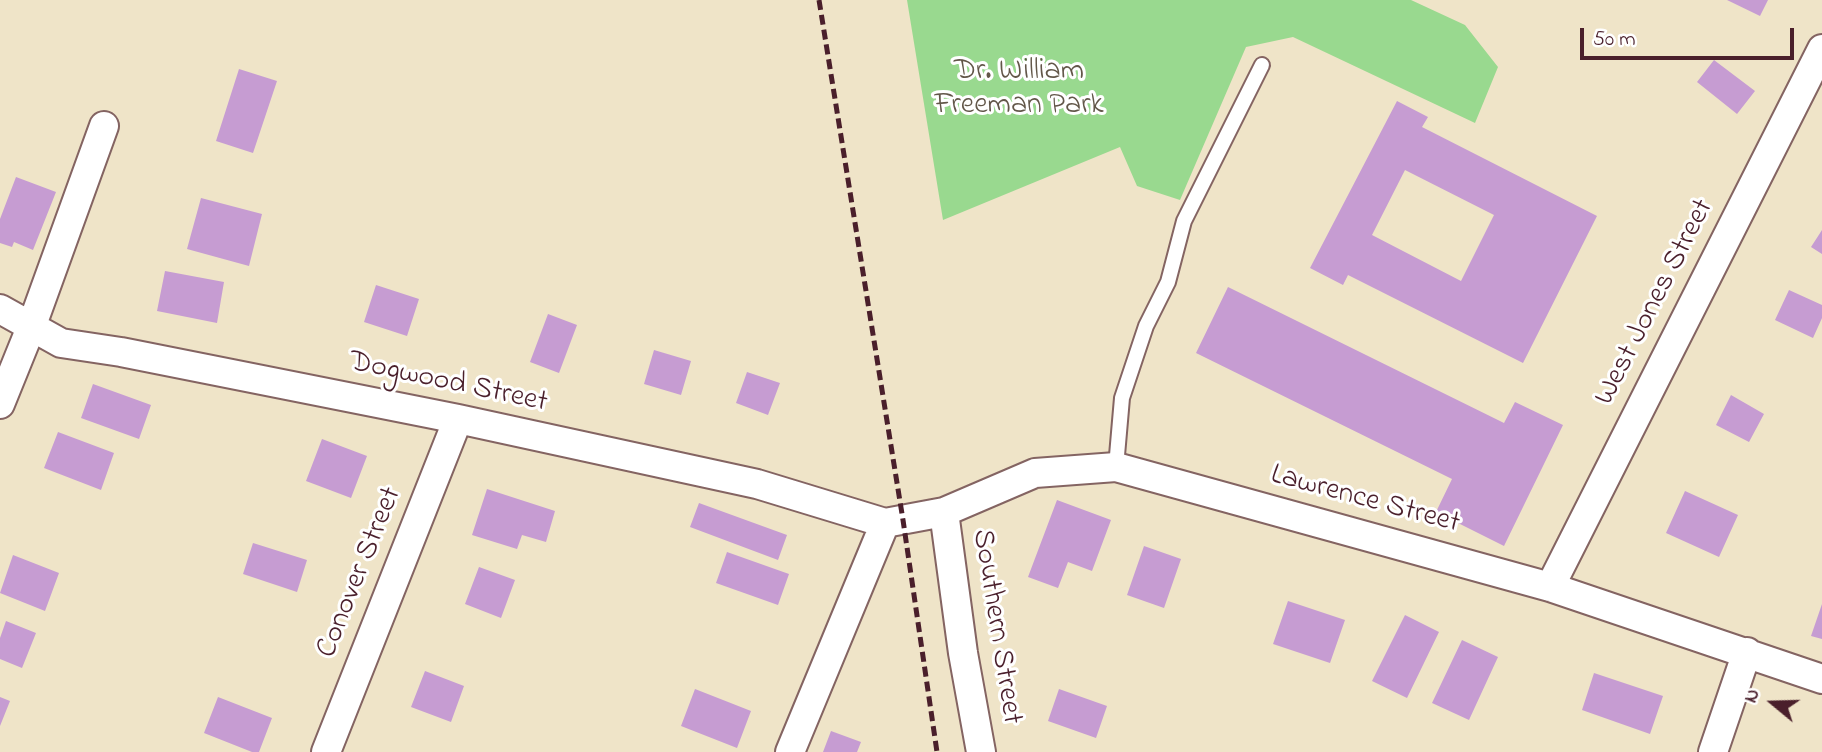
<!DOCTYPE html>
<style>
body{margin:0}
#map{position:relative;width:1822px;height:752px;overflow:hidden;background:#efe4c8;font-family:"Indie Flower",sans-serif}
canvas{display:block}
.north{position:absolute;left:1738px;top:668px;width:70px;height:70px;-webkit-text-stroke:5px #fff;paint-order:stroke;rotate:289deg;font-size:19px;font-weight:700;line-height:28px;text-align:center;color:#4a1f2b}
.north::after{content:'';display:block;margin:auto;width:24px;height:32px;background:#4a1f2b;clip-path:polygon(50% 0,100% 100%,50% 72%,0 100%)}
.scale{position:absolute;left:1580px;top:28px;width:214px;height:32px;box-sizing:border-box;border:4px solid #4a1f2b;border-top:0;padding-left:9px;font-size:21px;line-height:24px;white-space:nowrap;color:#4a1f2b;-webkit-text-stroke:5px #fff;paint-order:stroke}
</style>
<div id="map">
<canvas width="1822" height="752"></canvas>
<div class="north">N</div>
<div class="scale">50 m</div>
</div>
<script>
const g = document.querySelector('canvas').getContext('2d');
g.lineJoin = 'round';
function paint(path, color) { g.fillStyle = color; g.fill(path, 'evenodd'); }
function strokePath(path, color, width, dash) { g.strokeStyle = color; g.lineWidth = width; g.lineCap = dash ? 'butt' : 'round'; g.setLineDash(dash || []); g.stroke(path); }
function label(font, color, halo, rows, align = 'center') {
  g.font = font + ' "Indie Flower",sans-serif'; g.lineWidth = 6; g.setLineDash([]); g.textBaseline = 'middle'; g.strokeStyle = halo; g.fillStyle = color; for (const [text, x, y, turn = 0] of rows) {
    g.save(); g.translate(x, y); g.rotate((+turn || 0) * Math.PI / 180); g.textAlign = isNaN(turn) ? turn : align; if (halo) g.strokeText(text, 0, 0); g.fillText(text, 0, 0); g.restore();
  }
}
paint(new Path2D(`
 M907 0H1411L1465 25 1498 67 1475 123 1293 37 1246 47 1180 200 1137 186 1120 147 943 220Z`), '#99d98f');
paint(new Path2D(`
 M1727 0H1768L1760 16Z
 M1714 60 1755 91 1737 114 1697 82Z
 M239 69 277 81 253 153 216 141Z
 M1397 101 1428 117 1422 127 1597 216 1523 363 1348 275 1343 285 1310 268ZM1405 170 1494 215 1461 281 1372 235Z
 M16 177 56 192 33 250 14 242 12 247 0 243V219Z
 M201 198 262 214 249 266 187 249Z
 M1822 230V254L1811 247Z
 M165 271 224 282 217 323 157 311Z
 M376 285 419 299 407 336 364 322Z
 M1228 287 1504 423 1515 402 1563 425 1504 546 1436 512 1452 479 1196 353Z
 M1789 290 1822 305V318L1813 338 1775 320Z
 M548 314 577 325 559 373 530 362Z
 M654 350 691 361 681 395 644 384Z
 M747 372 780 383 768 415 736 403Z
 M93 384 151 405 139 439 81 418Z
 M1731 395 1764 414 1749 442 1716 425Z
 M58 432 114 453 101 490 44 468Z
 M322 439 367 456 351 498 306 481Z
 M487 489 555 511 546 542 522 535 517 549 472 535Z
 M1685 491 1738 515 1719 557 1666 533Z
 M1057 500 1111 520 1092 571 1068 562 1058 588 1028 577Z
 M699 503 787 535 778 560 690 527Z
 M253 543 307 560 297 592 243 574Z
 M1144 546 1181 559 1164 608 1127 595Z
 M727 552 789 574 778 605 716 583Z
 M13 555 59 573 45 611 0 593Z
 M479 567 515 580 501 618 465 604Z
 M1288 601 1345 620 1330 663 1273 644Z
 M1822 604V639L1811 636Z
 M1405 615 1439 632 1407 698 1372 681Z
 M6 621 36 633 22 668 0 659V638Z
 M1462 640 1498 657 1469 720 1432 703Z
 M425 671 464 686 451 722 411 707Z
 M1594 673 1663 696 1650 734 1582 710Z
 M695 689 751 711 737 748 681 726Z
 M1059 689 1107 706 1096 738 1048 721Z
 M0 697 10 701 0 726Z
 M218 697 272 718 259 752H252L204 733Z
 M831 731 861 742 857 752H823Z`), '#c69cd2');
const lane = new Path2D(`
 M1116 467 1122 398 1146 326 1168 282 1184 221 1262 65`);
const street = new Path2D(`
 M0 309 61 343 121 352 458 419 757 484 885 523 944 512 1035 473 1116 467 1550 587 1822 679
 M0 404 32 325 104 126
 M944 512 963 653 981 752
 M1550 587 1822 49
 M326 752 458 419
 M790 752 885 523
 M1713 752 1747 652`);
strokePath(lane, '#846462', 18);
strokePath(street, '#846462', 32);
strokePath(lane, '#fff', 14);
strokePath(street, '#fff', 28);
strokePath(new Path2D(`
 M819 0 903 520 937 752`), '#4a1f2b', 5, [10, 5]);
label('30px', '#625749', '#fff', [
 ["Dr. William",1019,73],
 ["Freeman Park",1019,107]
]);
label('30px', '#4a1f2b', '#fff', [
 ["West Jones Street",1656,303,-63],
 ["Dogwood Street",448,384,12],
 ["Lawrence Street",1365,501,15],
 ["Conover Street",361,573,-68],
 ["Southern Street",995,627,81]
]);
</script>
